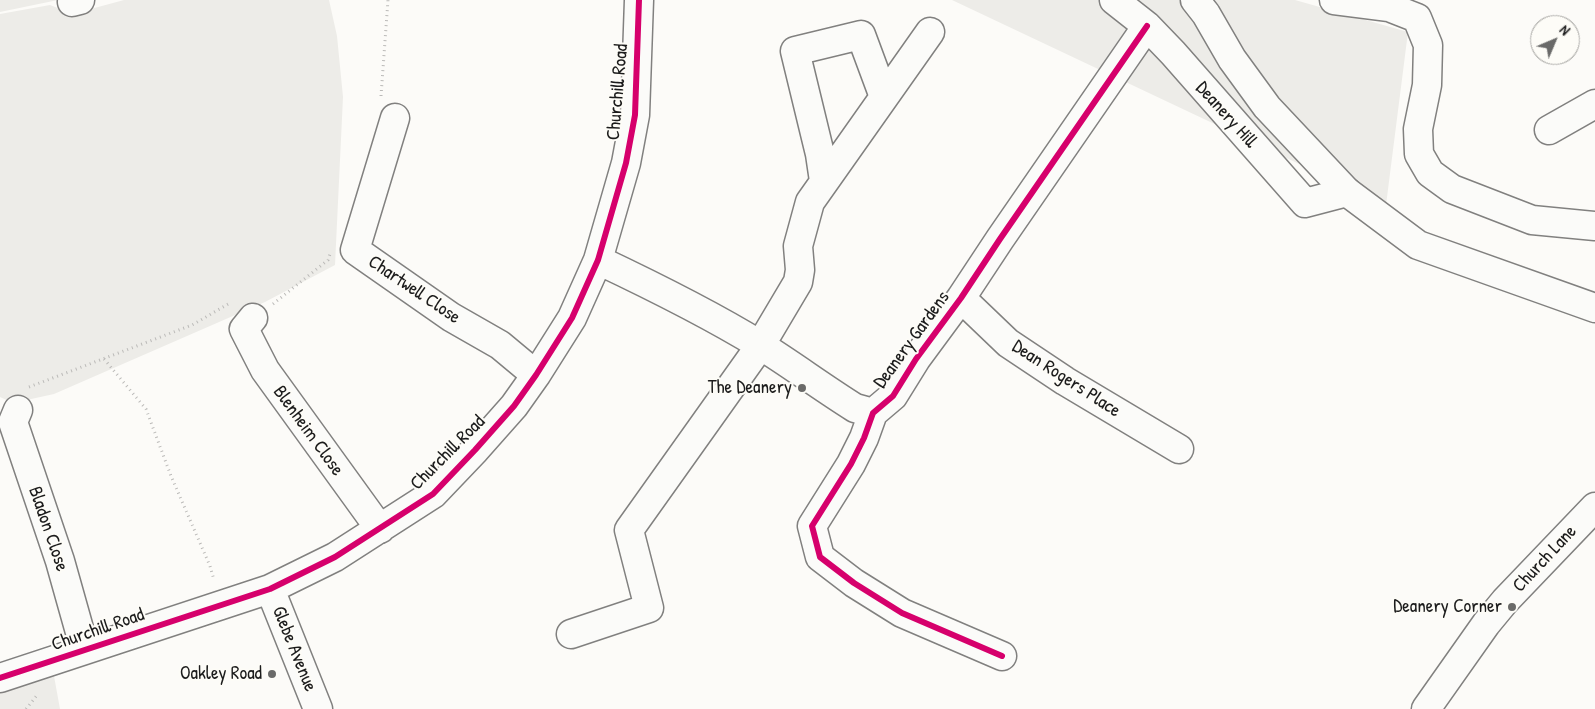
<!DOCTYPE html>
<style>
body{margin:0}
#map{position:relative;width:1595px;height:709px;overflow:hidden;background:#fcfbf8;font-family:"Patrick Hand",sans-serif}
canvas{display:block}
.north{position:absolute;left:1530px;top:15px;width:50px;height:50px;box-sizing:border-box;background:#fdfcf7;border:1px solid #a3a29f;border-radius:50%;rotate:45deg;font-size:14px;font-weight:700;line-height:20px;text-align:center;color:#1c1c1c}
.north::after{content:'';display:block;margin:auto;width:18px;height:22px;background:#6a6a69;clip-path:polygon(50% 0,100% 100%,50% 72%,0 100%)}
</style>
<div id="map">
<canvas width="1595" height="709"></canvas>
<div class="north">N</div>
</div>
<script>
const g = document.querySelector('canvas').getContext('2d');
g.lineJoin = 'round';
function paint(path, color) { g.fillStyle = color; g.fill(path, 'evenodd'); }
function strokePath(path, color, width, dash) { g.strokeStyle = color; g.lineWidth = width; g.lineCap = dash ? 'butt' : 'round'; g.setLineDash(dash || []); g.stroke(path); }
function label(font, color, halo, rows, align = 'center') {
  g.font = font + ' "Patrick Hand",sans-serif'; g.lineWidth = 4; g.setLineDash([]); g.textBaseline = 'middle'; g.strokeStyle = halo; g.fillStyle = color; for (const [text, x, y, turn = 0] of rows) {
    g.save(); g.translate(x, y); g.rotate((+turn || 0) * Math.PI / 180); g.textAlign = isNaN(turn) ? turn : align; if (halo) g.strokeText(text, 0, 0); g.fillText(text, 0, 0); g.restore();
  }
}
paint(new Path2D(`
 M0 0H58L0 12Z
 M124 0H329L337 36 343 97 335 265 265 302 54 394 13 403 0 397V14L50 5 65 11 76 13Z
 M952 0H1295L1408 32 1386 205Z
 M54 676 60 709H0V691Z`), '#edece8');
const minor = new Path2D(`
 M73 0 72 2 80 0
 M1114 0 1147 26 1173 53 1305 203 1347 192
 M1334 0 1389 7 1417 18 1428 45 1427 85 1418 129 1419 154 1430 173 1452 189 1532 220 1595 226
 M395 118 355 250 451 317 500 345 536 375
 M1549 130 1595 104
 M824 181 820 154 795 51 861 35 884 97
 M598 260C653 286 708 313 760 345 792 365 823 388 855 408L873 413
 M961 298 1008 343 1065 381 1179 449
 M253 318 244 329 265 370 380 529
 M18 410 13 422 60 561 85 650
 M270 589 318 709
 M571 634 649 608 629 530 760 346 798 282 800 270 798 246 810 202 930 32
 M1002 656 902 613 854 583 820 557 812 526 851 464 864 438 873 413 893 396 916 359 961 298 1000 239 1147 26
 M0 678 270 589 335 557 433 494 475 450 514 406 536 375 572 318 598 260 626 163 635 115 639 0`);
const major = new Path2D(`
 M1195 0 1206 14 1232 59 1267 107 1347 192 1418 245 1595 308
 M1426 709 1486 624 1505 601 1595 507`);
strokePath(minor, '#81807f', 31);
strokePath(major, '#81807f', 31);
strokePath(new Path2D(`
 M381 96 388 0
 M273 304 328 260 330 254
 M104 359 146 409 171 476 210 566 214 580
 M29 387 192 325 230 303
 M26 709 38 694`), '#bbbab8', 3, [1, 4]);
strokePath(minor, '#fbfbf9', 28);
strokePath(major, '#fbfbf9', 28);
strokePath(new Path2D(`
 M1002 656 902 613 854 583 820 557 812 526 851 464 864 438 873 413 893 396 916 359 961 298 1000 239 1147 26
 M0 678 270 589 335 557 433 494 475 450 514 406 536 375 572 318 598 260 626 163 635 115 639 0`), '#d6006c', 6);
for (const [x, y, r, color] of [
 [802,388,5,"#6a6a69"],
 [1512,607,5,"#6a6a69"],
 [272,674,5,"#6a6a69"]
]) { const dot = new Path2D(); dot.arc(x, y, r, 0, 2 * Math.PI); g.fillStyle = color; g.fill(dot); strokePath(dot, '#fdfcf7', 2); }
label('19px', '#1c1c1c', '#fdfcf7', [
 ["Churchill Road",618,92,-85],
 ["Deanery Hill",1226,115,48],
 ["Chartwell Close",414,290,34],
 ["Deanery Gardens",912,340,-54],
 ["Dean Rogers Place",1066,379,33],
 ["Blenheim Close",308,431,54],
 ["Churchill Road",448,453,-45],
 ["Bladon Close",48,529,71],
 ["Church Lane",1545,559,-47],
 ["Churchill Road",98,630,-19],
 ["Glebe Avenue",294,649,68]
]);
label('19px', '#1c1c1c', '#fdfcf7', [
 ["The Deanery",792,388],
 ["Deanery Corner",1502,607],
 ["Oakley Road",262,674]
], 'right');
</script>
